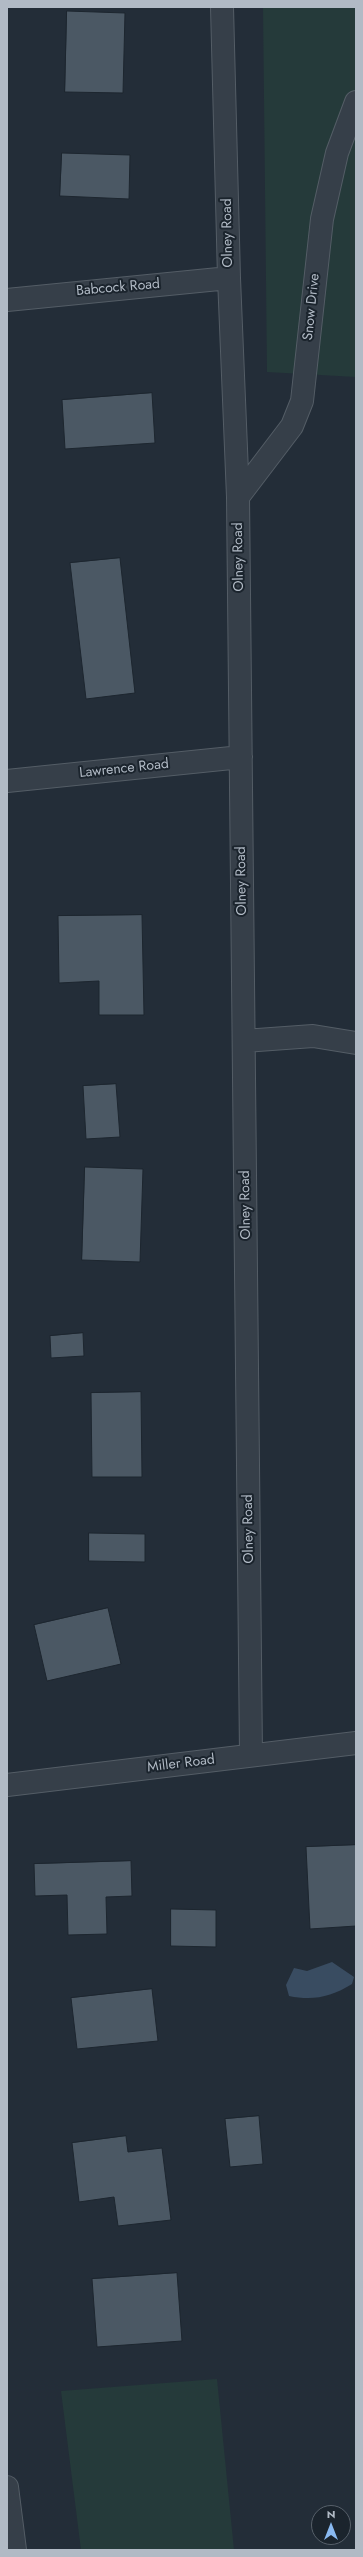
<!DOCTYPE html>
<style>
body{margin:0}
#map{position:relative;width:363px;height:2557px;overflow:hidden;background:#232d38;font-family:Jost,sans-serif}
canvas{display:block}
.frame{position:absolute;inset:0;border:8px solid #b1bac5;pointer-events:none}
.north{position:absolute;left:311px;top:2505px;width:40px;height:40px;box-sizing:border-box;background:#1b242d;border:1px solid #57606a;border-radius:50%;rotate:0deg;font-size:11px;font-weight:700;line-height:16px;text-align:center;color:#b1bac5}
.north::after{content:'';display:block;margin:auto;width:14px;height:18px;background:#89b9f1;clip-path:polygon(50% 0,100% 100%,50% 72%,0 100%)}
</style>
<div id="map">
<canvas width="363" height="2557"></canvas>
<div class="frame"></div>
<div class="north">N</div>
</div>
<script>
const g = document.querySelector('canvas').getContext('2d');
g.lineJoin = 'round';
function paint(path, color) { g.fillStyle = color; g.fill(path, 'evenodd'); }
function strokePath(path, color, width, dash) { g.strokeStyle = color; g.lineWidth = width; g.lineCap = dash ? 'butt' : 'round'; g.setLineDash(dash || []); g.stroke(path); }
function label(font, color, halo, rows, align = 'center') {
  g.font = font + ' Jost,sans-serif'; g.lineWidth = 4; g.setLineDash([]); g.textBaseline = 'middle'; g.strokeStyle = halo; g.fillStyle = color; for (const [text, x, y, turn = 0] of rows) {
    g.save(); g.translate(x, y); g.rotate((+turn || 0) * Math.PI / 180); g.textAlign = isNaN(turn) ? turn : align; if (halo) g.strokeText(text, 0, 0); g.fillText(text, 0, 0); g.restore();
  }
}
paint(new Path2D(`
 M263 7H356V377L267 372Z
 M217 2379 234 2550H81L61 2391Z`), '#253a3a');
paint(new Path2D(`
 M332 1962 354 1977 352 1984C331 1997 313 2001 289 1996L286 1985 294 1968 307 1971Z`), '#394c61');
const building = new Path2D(`
 M67 11 125 13 123 93 65 92Z
 M62 153 130 155 129 199 60 196Z
 M152 393 155 443 65 449 62 400Z
 M120 558 135 693 86 699 70 563Z
 M142 915 144 1015H99V981L59 983 58 916Z
 M116 1084 120 1137 86 1139 83 1086Z
 M85 1167 143 1169 140 1262 82 1260Z
 M83 1333 84 1356 51 1358 50 1336Z
 M141 1392 142 1477H92L91 1393Z
 M89 1533 145 1534V1562L89 1561Z
 M108 1608 121 1664 47 1681 34 1625Z
 M356 1845V1926L310 1929 306 1847Z
 M131 1861 132 1896 106 1897 107 1934 68 1935 67 1895 35 1896 34 1864Z
 M171 1909 216 1910V1947L171 1946Z
 M152 1989 158 2041 77 2049 71 1998Z
 M259 2116 263 2164 230 2167 225 2119Z
 M126 2136 128 2152 162 2148 171 2220 118 2226 114 2197 79 2202 72 2143Z
 M177 2273 182 2341 97 2347 92 2279Z`);
paint(building, '#4b5864');
strokePath(building, '#1d262f', 1);
const minor = new Path2D(`
 M222 7 229 278 238 497 251 1755
 M7 300 229 278
 M238 497 292 426 302 401 322 219 337 153 356 102
 M7 781 241 757
 M244 1041 313 1036 356 1043
 M7 1785 356 1743
 M7 2487 15 2550`);
strokePath(minor, '#545d66', 24);
strokePath(minor, '#363f49', 22);
label('14px', '#b1bac5', '#1b242d', [
 ["Olney Road",228,233,-91],
 ["Babcock Road",118,288,-5],
 ["Snow Drive",312,307,-84],
 ["Olney Road",239,557,-91],
 ["Lawrence Road",124,769,-6],
 ["Olney Road",242,881,-91],
 ["Olney Road",246,1205,-91],
 ["Olney Road",249,1529,-91],
 ["Miller Road",181,1764,-7]
]);
</script>
